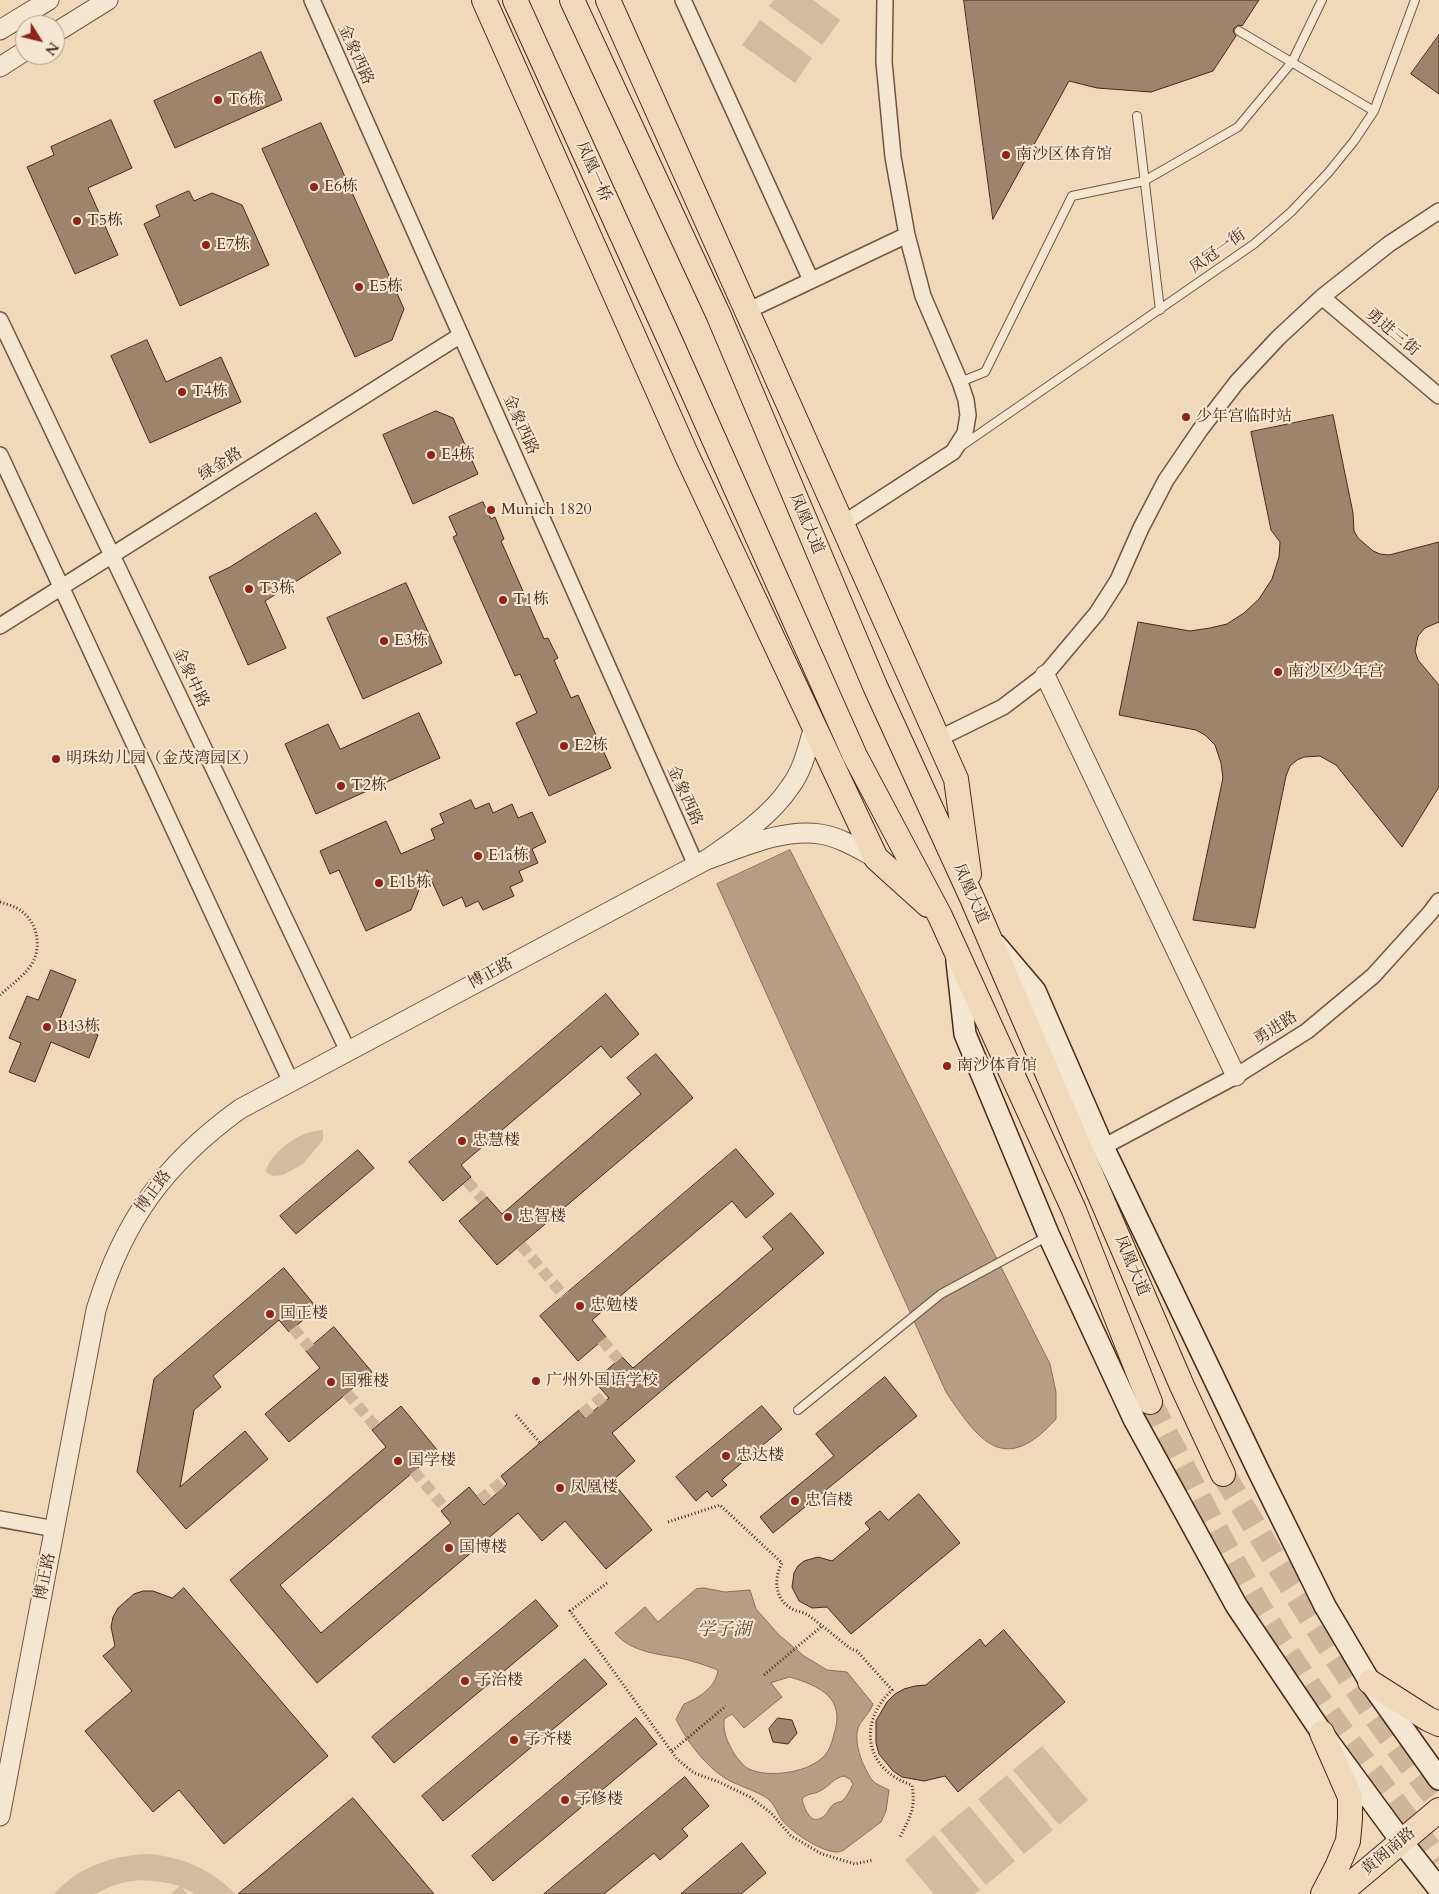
<!DOCTYPE html>
<meta charset="utf-8">
<style>
body{margin:0}
#map{position:relative;width:1439px;height:1894px;overflow:hidden;background:#efd9b9;font-family:Cardo,serif}
canvas{display:block}
.north{position:absolute;left:15px;top:15px;width:50px;height:50px;box-sizing:border-box;background:#f5e6d2;border:1px solid #b09a88;border-radius:50%;rotate:126deg;font-size:14px;font-weight:700;line-height:20px;text-align:center;color:#49281a}
.north::after{content:'';display:block;margin:auto;width:18px;height:22px;background:#8f2418;clip-path:polygon(50% 0,100% 100%,50% 72%,0 100%)}
</style>
<div id="map">
<canvas width="1439" height="1894"></canvas>
<div class="north">N</div>
</div>
<script>
const g = document.querySelector('canvas').getContext('2d');
g.lineJoin = 'round';
function paint(path, color) { g.fillStyle = color; g.fill(path, 'evenodd'); }
function strokePath(path, color, width, dash) { g.strokeStyle = color; g.lineWidth = width; g.lineCap = dash ? 'butt' : 'round'; g.setLineDash(dash || []); g.stroke(path); }
function label(font, color, halo, rows, align = 'center') {
  g.font = font + ' Cardo,"Noto Serif SC",serif'; g.lineWidth = 4; g.setLineDash([]); g.textBaseline = 'middle'; g.strokeStyle = halo; g.fillStyle = color; for (const [text, x, y, turn = 0] of rows) {
    g.save(); g.translate(x, y); g.rotate((+turn || 0) * Math.PI / 180); g.textAlign = isNaN(turn) ? turn : align; if (halo) g.strokeText(text, 0, 0); g.fillText(text, 0, 0); g.restore();
  }
}
paint(new Path2D(`
 M774 0H813L840 20 822 45 769 6Z
 M760 20 812 58 795 83 742 45Z
 M323 1130V1140L303 1164 283 1175 273 1176 266 1172C269 1155 291 1139 307 1133 312 1131 318 1131 323 1130Z
 M1042 1746 1088 1800 1059 1825 1013 1770Z
 M1007 1775 1053 1830 1024 1854 978 1799Z
 M969 1806 1015 1861 986 1885 940 1830Z
 M934 1835 980 1890 975 1894H934L905 1860Z
 M150 1854C184 1858 211 1869 235 1894H195L182 1887 187 1894H171L180 1886C158 1880 136 1877 115 1885 108 1887 100 1893 93 1894 81 1894 67 1894 54 1894 79 1866 114 1855 150 1854Z`), '#d3bb9e');
const water = new Path2D(`
 M790 850 1050 1364 1056 1392V1419C1004 1477 979 1441 946 1392L717 884Z
 M704 1588 725 1592 750 1590 756 1609 779 1635 804 1656 827 1670 847 1672 873 1704C869 1714 865 1716 860 1724 851 1739 863 1767 872 1780 876 1785 884 1787 889 1790L886 1811 881 1822 845 1849C845 1850 839 1852 838 1852 823 1853 791 1832 782 1820 777 1813 775 1804 767 1798 756 1791 743 1787 732 1782 708 1770 687 1742 676 1719L684 1704C699 1698 716 1687 718 1670 705 1665 693 1661 680 1658 657 1654 631 1652 615 1633L645 1607 658 1622 696 1589ZM790 1677C820 1686 846 1698 834 1734 832 1743 829 1752 822 1758 806 1773 768 1778 749 1769 743 1766 739 1760 735 1755 728 1743 723 1734 724 1719L732 1714 744 1728 782 1697 771 1683ZM844 1776 850 1779 853 1784C850 1790 847 1797 842 1801 840 1802 837 1802 834 1804 829 1807 827 1816 821 1818 810 1825 804 1807 802 1799 809 1792 813 1795 820 1791 830 1786 833 1778 844 1776Z`);
paint(water, '#b79d83');
strokePath(water, '#8b6e59', 1);
const building = new Path2D(`
 M964 0H1259L1242 26 1239 25 1234 28 1233 31 1236 36 1213 71 1151 92 1097 88 1069 81 993 219Z
 M1439 35V94L1411 74Z
 M261 52 282 100 175 148 154 101Z
 M111 120 132 168 88 188 118 255 75 274 27 167 54 155 51 147Z
 M321 123 404 309 392 340 355 357 262 149Z
 M189 191 194 201 212 193 242 205 269 265 180 306 144 224 160 216 156 206Z
 M147 340 166 382 221 357 241 402 150 443 111 356Z
 M436 411 453 418 478 474 413 504 383 435Z
 M1333 415 1353 513 1354 531 1358 538 1373 551 1380 554 1389 555 1439 542V622L1425 628 1418 636 1415 651 1418 660 1439 685V787L1402 847 1336 765 1320 756 1304 757 1297 760 1290 766 1286 776 1255 928 1193 920 1223 778 1221 763 1215 745 1205 735 1196 730 1119 715 1138 622 1190 631 1210 628 1227 624 1244 613 1259 599 1272 579 1279 557 1280 542 1271 530 1251 432Z
 M483 502 491 519 495 517 504 539 501 541 544 639 548 638 558 658 554 660 571 698 578 695 611 768 549 796 516 723 537 713 520 674 515 676 453 537 457 535 449 517Z
 M316 513 341 553 265 601 286 648 248 665 209 577 230 567Z
 M406 583 442 663 363 699 327 618Z
 M419 713 440 758 316 814 285 744 328 724 340 749Z
 M471 800 475 809 489 803 493 813 512 804 518 818 532 812 546 842 532 849 538 863 519 871 523 881 510 887 514 896 483 910 478 901 466 907 462 897 443 906 427 870 411 910 366 931 339 870 330 874 320 851 386 821 401 854 435 839 431 829 444 823 440 814Z
 M51 970 76 980 60 1019 98 1035 89 1058 51 1042 35 1082 9 1072 21 1043 9 1038 27 996 38 1000Z
 M606 994 639 1034 611 1058 601 1046 515 1119 461 1165 471 1177 443 1201 409 1162Z
 M656 1054 693 1098 497 1265 459 1221 487 1197 502 1214 641 1094 627 1078Z
 M736 1149 774 1194 746 1218 732 1201 592 1320 606 1337 578 1361 540 1316Z
 M358 1150 374 1168 296 1234 280 1216Z
 M791 1213 824 1253 612 1433 635 1461 612 1481 652 1530 606 1569 565 1521 542 1541 518 1513 317 1683 230 1580 386 1447 372 1430 401 1406 438 1451 280 1585 321 1633 451 1523 441 1511 469 1487 484 1505 507 1484 501 1476 579 1410 585 1418 609 1398 594 1381 622 1357 633 1368 699 1312 773 1249 763 1237Z
 M284 1268 317 1308 289 1332 279 1320 213 1376 221 1387 194 1410 180 1487 245 1431 268 1459 186 1529 137 1472 154 1379Z
 M334 1327 372 1372 289 1442 265 1414 320 1368 306 1351Z
 M885 1377 917 1416 773 1533 760 1517 834 1456 816 1434Z
 M762 1406 782 1429 725 1477 722 1480 727 1485 712 1497 707 1491 696 1501 676 1477Z
 M919 1494 960 1543 851 1634 827 1607 812 1608 799 1601 792 1587 794 1573 798 1566 804 1561 818 1557 832 1561 870 1529 865 1523 880 1511 888 1520Z
 M184 1588 328 1756 224 1844 179 1790 153 1812 85 1731 132 1691 103 1656 115 1646 111 1627 113 1617 118 1608 134 1594 143 1591H153L172 1598Z
 M536 1600 558 1626 394 1763 372 1737Z
 M1004 1630 1065 1702 958 1792 945 1776 924 1781 902 1777 893 1771 879 1754 876 1743V1721L887 1702 895 1694 904 1689 915 1686 926 1685 980 1639 985 1646Z
 M585 1659 607 1684 443 1821 422 1796Z
 M636 1718 657 1744 493 1881 472 1856Z
 M778 1718 792 1720 797 1733 788 1744 773 1742 769 1729Z
 M685 1777 709 1806 682 1829 688 1836 660 1860 654 1853 604 1894H544Z
 M353 1798 434 1894H238L267 1870Z
 M742 1843 766 1873 741 1894H681Z`);
paint(building, '#9f846d');
strokePath(building, '#49281a', 1);
strokePath(new Path2D(`
 M467 1181 483 1200
 M521 1245 564 1296
 M293 1328 310 1348
 M602 1340 619 1360
 M347 1393 376 1427
 M582 1414 606 1394
 M414 1471 445 1508
 M480 1500 504 1480`), '#ceb699', 11, [11, 5.5]);
strokePath(new Path2D(`
 M1150 1402C1187 1475 1225 1549 1267 1620 1318 1704 1379 1782 1439 1861
 M1223 1474C1291 1586 1357 1700 1439 1802`), '#ceb699', 24, [24, 12]);
const service = new Path2D(`
 M1239 31 1374 111
 M1137 116 1160 310
 M960 382 985 372 1072 196 1144 181 1238 127 1292 62 1322 0
 M960 447 1254 244 1291 212 1328 173 1354 141 1374 111 1415 0
 M798 1410 941 1294 1048 1236`);
const minor = new Path2D(`
 M312 0 696 865
 M683 0 811 280
 M1322 297 1439 396
 M747 311 907 235
 M0 320 348 1051
 M0 455 291 1082
 M842 524 953 452 965 433 968 415 966 400 960 382 923 296 907 235 893 157 884 62 885 0
 M0 626 461 335
 M938 739 1003 707 1045 675 1097 613 1118 580 1141 528 1166 480 1200 430 1237 382 1278 338 1322 297 1389 244 1439 211
 M1103 1147 1236 1076 1307 1031 1373 976 1430 913 1439 901
 M0 1519 55 1529`);
const tertiary = new Path2D(`
 M0 30 49 0
 M55 33 108 0
 M0 67 25 51
 M1045 675 1236 1076
 M814 726C808 747 803 770 790 787 770 817 735 840 706 860 741 848 783 828 820 834 840 837 859 849 876 858
 M0 1816 96 1310C123 1221 164 1164 240 1109L706 860`);
const secondary = new Path2D(`
 M996 945 1035 991 1103 1147 1258 1470 1325 1606 1370 1682 1439 1779
 M957 961 965 1034 1049 1236 1134 1419 1236 1605 1322 1733 1402 1842 1439 1889`);
const primary = new Path2D(`
 M484 0 687 456 876 858 928 905
 M515 0 672 345 855 756 940 916 1074 1210 1150 1402
 M572 0 718 314 875 686 972 898 1182 1386 1223 1474
 M608 0 956 779 969 874
 M1370 1682 1428 1719 1439 1724
 M1322 1733 1350 1797V1819L1348 1841 1337 1867 1323 1894
 M1339 1894 1439 1810`);
strokePath(service, '#725442', 10);
strokePath(minor, '#725442', 18);
strokePath(tertiary, '#725442', 21);
strokePath(secondary, '#49281a', 24);
strokePath(primary, '#49281a', 26);
strokePath(new Path2D(`
 M0 902C9 905 18 907 25 914 39 927 42 952 29 968 21 978 10 986 0 995
 M516 1415 540 1443
 M668 1522 720 1505 782 1563C773 1580 775 1601 794 1610 799 1612 804 1612 808 1615 823 1626 837 1638 851 1649L857 1651 892 1690C857 1723 865 1770 912 1785 916 1808 910 1817 900 1837
 M607 1583 570 1611 677 1759 694 1773 719 1782 750 1797 771 1813 791 1836 822 1854 855 1864 873 1860
 M764 1675 822 1626
 M672 1751 726 1706`), '#49281a', 3, [1, 2.5]);
strokePath(service, '#f5e6d2', 8);
strokePath(minor, '#f5e6d2', 15);
strokePath(tertiary, '#f5e6d2', 19);
strokePath(secondary, '#f5e6d2', 21);
strokePath(primary, '#efd9b9', 24);
for (const [x, y, r, color] of [
 [218,100,5,"#8f2418"],
 [1006,155,5,"#8f2418"],
 [314,187,5,"#8f2418"],
 [77,221,5,"#8f2418"],
 [206,245,5,"#8f2418"],
 [359,287,5,"#8f2418"],
 [182,392,5,"#8f2418"],
 [1186,417,5,"#8f2418"],
 [431,455,5,"#8f2418"],
 [491,510,5,"#8f2418"],
 [249,589,5,"#8f2418"],
 [503,600,5,"#8f2418"],
 [384,641,5,"#8f2418"],
 [1278,672,5,"#8f2418"],
 [564,746,5,"#8f2418"],
 [56,759,5,"#8f2418"],
 [341,786,5,"#8f2418"],
 [478,856,5,"#8f2418"],
 [379,883,5,"#8f2418"],
 [47,1027,5,"#8f2418"],
 [947,1066,5,"#8f2418"],
 [462,1141,5,"#8f2418"],
 [508,1217,5,"#8f2418"],
 [580,1306,5,"#8f2418"],
 [270,1314,5,"#8f2418"],
 [536,1381,5,"#8f2418"],
 [331,1382,5,"#8f2418"],
 [726,1456,5,"#8f2418"],
 [398,1461,5,"#8f2418"],
 [560,1488,5,"#8f2418"],
 [795,1501,5,"#8f2418"],
 [449,1548,5,"#8f2418"],
 [465,1681,5,"#8f2418"],
 [514,1740,5,"#8f2418"],
 [565,1800,5,"#8f2418"]
]) { const dot = new Path2D(); dot.arc(x, y, r, 0, 2 * Math.PI); g.fillStyle = color; g.fill(dot); strokePath(dot, '#f5e6d2', 2); }
label('16px', '#49281a', '#f5e6d2', [
 ["金象西路",355,55,66],
 ["凤凰一桥",593,172,66],
 ["凤冠一街",1218,252,-35],
 ["勇进三街",1392,333,40],
 ["金象西路",520,425,66],
 ["绿金路",221,465,-32],
 ["凤凰大道",806,524,67],
 ["金象中路",190,678,65],
 ["金象西路",684,796,66],
 ["凤凰大道",970,894,66],
 ["博正路",491,974,-28],
 ["勇进路",1276,1029,-33],
 ["博正路",154,1192,-53],
 ["凤凰大道",1131,1266,67],
 ["博正路",46,1577,-79],
 ["黄阁南路",1389,1852,-40]
]);
label('16px', '#49281a', '#f5e6d2', [
 ["T6栋",228,100],
 ["南沙区体育馆",1016,155],
 ["E6栋",324,187],
 ["T5栋",87,221],
 ["E7栋",216,245],
 ["E5栋",369,287],
 ["T4栋",192,392],
 ["少年宫临时站",1196,417],
 ["E4栋",441,455],
 ["Munich 1820",501,510],
 ["T3栋",259,589],
 ["T1栋",513,600],
 ["E3栋",394,641],
 ["南沙区少年宫",1288,672],
 ["E2栋",574,746],
 ["明珠幼儿园（金茂湾园区）",66,759],
 ["T2栋",351,786],
 ["E1a栋",488,856],
 ["E1b栋",389,883],
 ["B13栋",57,1027],
 ["南沙体育馆",957,1066],
 ["忠慧楼",472,1141],
 ["忠智楼",518,1217],
 ["忠勉楼",590,1306],
 ["国正楼",280,1314],
 ["广州外国语学校",546,1381],
 ["国雅楼",341,1382],
 ["忠达楼",736,1456],
 ["国学楼",408,1461],
 ["凤凰楼",570,1488],
 ["忠信楼",805,1501],
 ["国博楼",459,1548],
 ["子治楼",475,1681],
 ["子齐楼",524,1740],
 ["子修楼",575,1800]
], 'left');
label('italic 18px', '#644534', '#f5e6d2', [
 ["学子湖",724,1631]
]);
</script>
